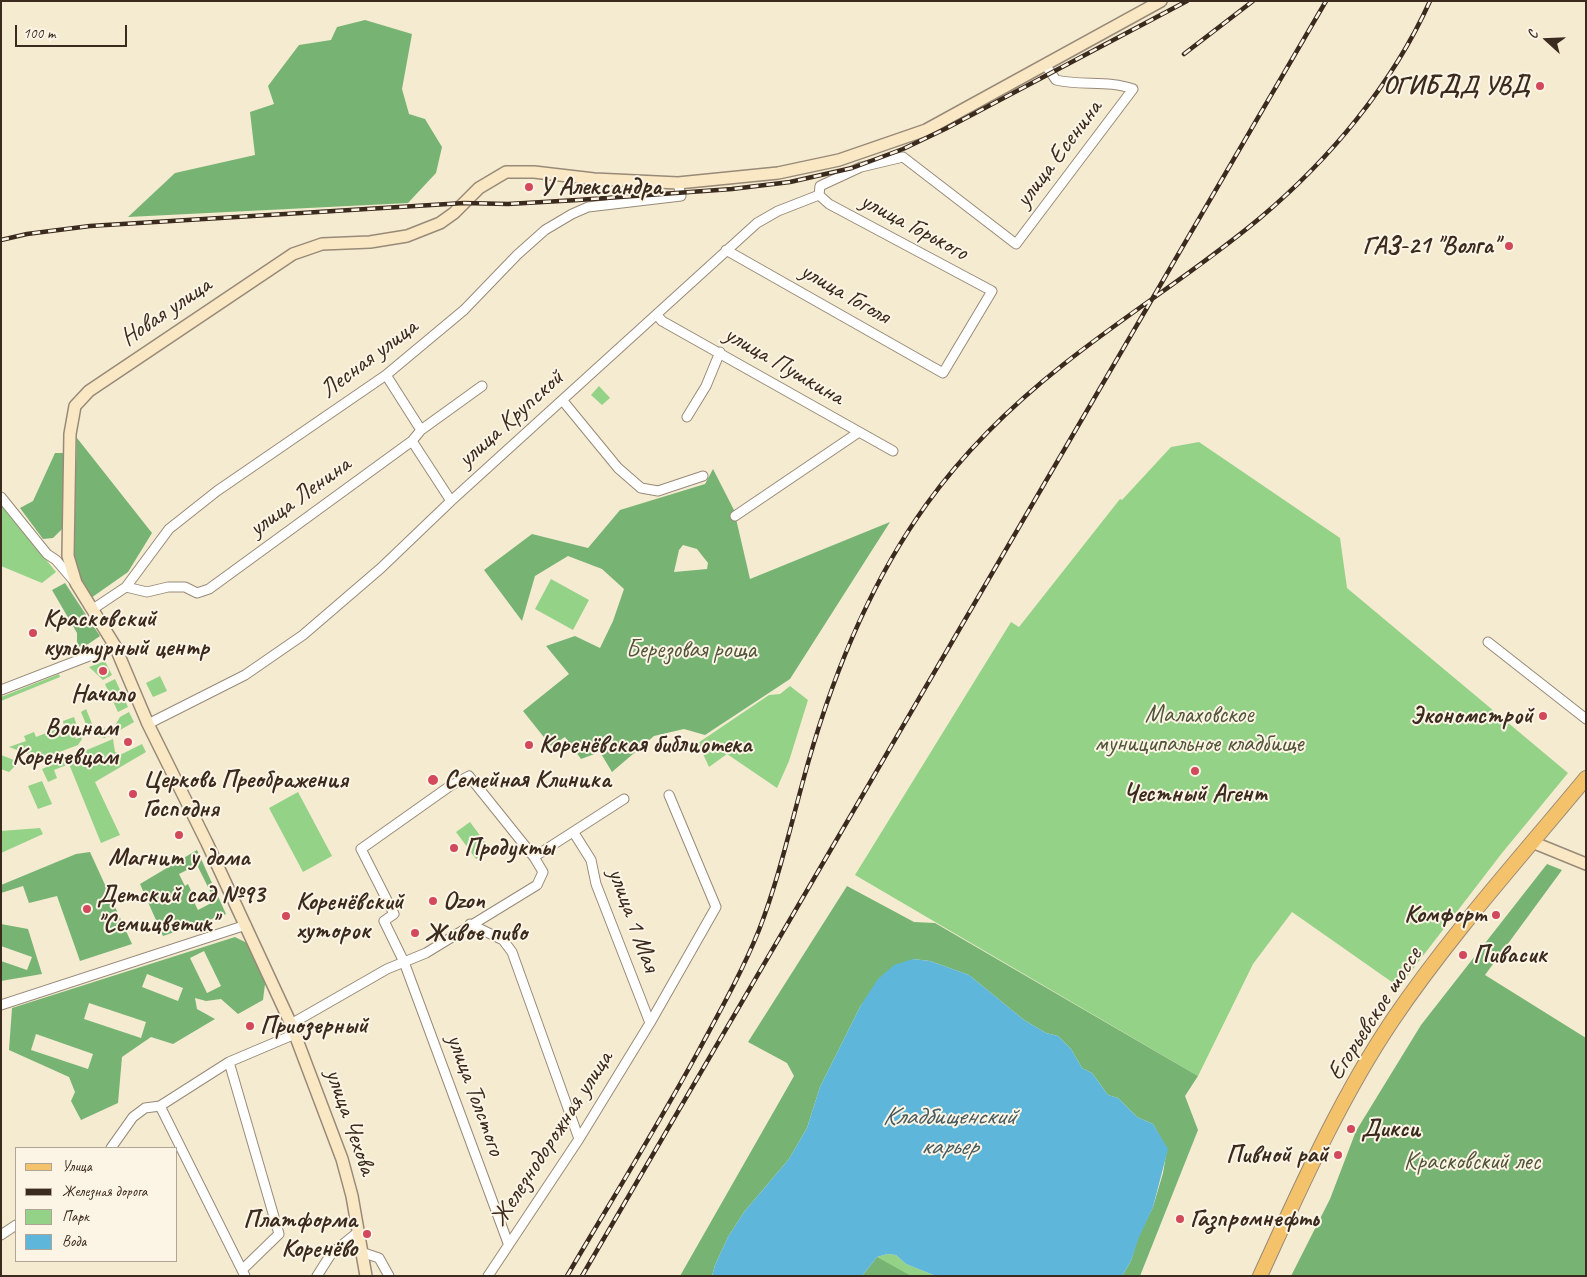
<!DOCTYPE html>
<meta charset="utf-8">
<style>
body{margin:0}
#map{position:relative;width:1587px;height:1277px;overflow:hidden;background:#f4ebd1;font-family:Caveat,sans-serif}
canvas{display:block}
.frame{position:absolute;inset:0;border:2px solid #3b2a1e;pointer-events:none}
.legend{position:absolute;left:15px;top:1147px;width:162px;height:115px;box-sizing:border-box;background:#fcf5e5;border:1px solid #afa495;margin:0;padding:6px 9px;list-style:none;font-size:15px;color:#3b2a1e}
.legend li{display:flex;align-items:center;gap:10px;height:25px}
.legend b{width:25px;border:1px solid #afa495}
.north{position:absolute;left:1522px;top:15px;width:50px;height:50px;-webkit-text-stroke:4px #fcf5e5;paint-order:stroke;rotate:290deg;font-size:14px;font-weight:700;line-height:20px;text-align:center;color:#3b2a1e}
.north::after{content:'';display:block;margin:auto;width:18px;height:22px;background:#3b2a1e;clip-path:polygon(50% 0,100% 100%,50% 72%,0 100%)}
.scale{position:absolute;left:15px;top:25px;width:112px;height:22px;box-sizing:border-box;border:2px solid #3b2a1e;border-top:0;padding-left:6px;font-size:15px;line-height:18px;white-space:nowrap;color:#3b2a1e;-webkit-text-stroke:4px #fcf5e5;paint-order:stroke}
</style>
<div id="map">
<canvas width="1587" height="1277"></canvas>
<div class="frame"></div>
<ul class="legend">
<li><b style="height:6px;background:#f3c26a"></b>Улица</li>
<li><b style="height:6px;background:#3b2a1e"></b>Железная дорога</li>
<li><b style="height:14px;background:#94d287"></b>Парк</li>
<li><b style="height:14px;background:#5eb7db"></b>Вода</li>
</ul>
<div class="north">С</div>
<div class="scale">100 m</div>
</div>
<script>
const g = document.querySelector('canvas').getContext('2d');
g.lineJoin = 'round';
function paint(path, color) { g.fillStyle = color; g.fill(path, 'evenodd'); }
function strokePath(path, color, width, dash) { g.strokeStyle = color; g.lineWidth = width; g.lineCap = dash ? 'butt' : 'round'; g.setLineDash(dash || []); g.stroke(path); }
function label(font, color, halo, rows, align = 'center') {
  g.font = font + ' Caveat,sans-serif'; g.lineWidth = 4; g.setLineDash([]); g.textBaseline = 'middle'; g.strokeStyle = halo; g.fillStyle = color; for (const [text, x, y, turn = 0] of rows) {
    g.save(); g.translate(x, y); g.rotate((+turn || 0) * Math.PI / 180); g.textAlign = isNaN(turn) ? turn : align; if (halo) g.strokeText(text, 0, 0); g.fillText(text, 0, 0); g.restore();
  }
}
paint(new Path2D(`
 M599 386 610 398 602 405 591 395Z
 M1199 442 1340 538 1347 588 1568 773 1502 853 1399 987 1292 912 1253 964 1198 1076 855 875 1011 622 1019 627 1120 499 1122 500 1171 447Z
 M1 504 56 572 42 583 1 566Z
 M551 579 589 600 573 630 535 609Z
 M105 661 112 675 103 680 89 667Z
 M59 674 60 677 1 701V697Z
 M160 676 167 691 153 697 146 683Z
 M115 679 128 707 118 712 105 684Z
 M790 686 808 700 789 761 777 788 727 754 709 767 698 743 769 695 780 694Z
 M86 709 93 726H96L99 731 112 725 105 738 90 734 81 712Z
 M129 712 134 722 108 737 120 717Z
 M74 717 76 723 72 728 76 739 81 737 82 739 78 745 41 759 9 747 26 741 24 736 34 732 36 737 64 726 63 721Z
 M113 739 115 752 122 754 142 744 146 752 95 782 120 835 101 843 69 764 54 770 57 778 48 782 42 769Z
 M1 755 19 762 9 772 1 769Z
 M42 781 52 804 38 809 28 786Z
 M298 792 332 856 303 872 269 808Z
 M470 822 490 849 476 859 456 832Z
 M40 828 43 834 1 853V831Z
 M887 1254 896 1255 906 1264 936 1276H868L877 1257Z`), '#94d287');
paint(new Path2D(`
 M365 20 412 34 402 89 409 114 425 119 442 147 436 173 408 203 128 217 175 173 255 155 250 112 274 104 268 86 299 45 331 40 337 27Z
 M77 438 152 533 128 572 91 598 82 584 73 552Z
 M55 453H64L62 529 53 538 43 539 20 508 33 501Z
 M713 469 734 510 750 579 890 522 790 679 705 735 684 729 654 736 612 772 600 752 581 759 565 737 551 746 523 711 569 674 546 646 575 636 600 648 613 621 624 589 602 569 568 556 535 576 522 621 484 570 532 534 588 548 620 510 705 484ZM683 545 697 549 708 563 707 569 674 572 679 550Z
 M65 583 100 636 81 649 77 642V633L52 590Z
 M197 850 226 914 163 936 140 884ZM197 865 215 901 198 910 192 898 194 897 188 884 185 886 179 874Z
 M90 852 132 944 80 961 57 896 29 903 23 886 1 893V885L76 854Z
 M1547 864 1562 870 1485 975 1586 1038V1276H1291L1330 1199 1356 1131 1421 1025Z
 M847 886 914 922 935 923 1198 1076 1185 1096 1198 1130 1140 1276H1122L1131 1261 1138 1237 1153 1207 1163 1173 1167 1149 1153 1124 1137 1117 1118 1098 1108 1095 1092 1073 1082 1068 1071 1049 1058 1036 1046 1033 1024 1020 969 975 930 961 913 959 861 1005 820 1087 807 1128 789 1159 744 1212 728 1237 715 1265 712 1276H680L794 1076 787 1063 748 1042Z
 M1 924 28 929 42 974 1 981V961L27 970 32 957 1 946Z
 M235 937 253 946 265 984 263 1000 238 1014 221 999 206 1001 195 998 197 1009 215 1019 173 1044 151 1037 122 1057 118 1103 81 1120 71 1101 75 1092 69 1077 9 1050 12 1008ZM204 951 221 986 207 993 190 958ZM147 974 183 988 178 1001 142 987ZM89 1003 146 1022 141 1038 84 1019ZM36 1034 93 1054 88 1069 31 1050Z
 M877 1257 911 1276H862Z`), '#77b474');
paint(new Path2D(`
 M913 959 930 961 969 975 1024 1020 1046 1033 1058 1036 1071 1049 1082 1068 1092 1073 1108 1095 1118 1098 1137 1117 1153 1124 1168 1149 1153 1207 1139 1237 1131 1261 1122 1276H936L906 1264 896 1255 887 1254 877 1257 862 1276H712L715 1265 728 1237 744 1212 789 1159 807 1128 820 1087 861 1005 878 979 894 965Z`), '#5eb7db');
const minor = new Path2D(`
 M726 250 943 373 992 291 829 204 819 195
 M657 315 662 321 893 451
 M386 375 421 430
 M563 401 618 468 641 488 658 491 703 476
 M687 417 706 386 720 352
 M412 441 451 501
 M1 497 47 554 56 560 74 581
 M735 516 859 432
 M126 587 147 592 168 587H185L197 593 209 589 412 441 421 430 482 386
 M93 609 126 587 169 529 217 491 386 375 464 310 517 255 545 230 572 214 588 207 681 196 678 183
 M1488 642 1586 719
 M1 690 115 646
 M148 724 245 675 303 635 381 568 451 501 757 223 778 211 819 195 820 186 861 167 903 157 1016 244 1133 89C1109 80 1081 86 1056 80L1046 66
 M574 833 591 860 596 884 650 1023
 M534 857 624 799
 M470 924 503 940 512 952 579 1139
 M1 1005 246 925
 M291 1024 387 969 426 953 537 885 543 872 534 857 469 776 450 786 361 849 394 914 384 921 404 962 508 1243
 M229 1062 279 1234 242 1270
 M160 1106 245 1276
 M111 1148 133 1117 145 1108 160 1106 229 1062 295 1034
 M1 1235 16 1225
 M361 1252 379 1258 389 1276
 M317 1276 331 1254 358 1232
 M488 1276 579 1139 650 1023 716 907 669 795`);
const secondary = new Path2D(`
 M1532 842 1586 864
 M366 1276 352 1196 342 1159 291 1024 207 843 148 724 115 646 76 583 68 556 70 434 75 406 89 391 293 254 322 244 370 242 407 236 440 223 454 213 479 188 506 172H534L594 179 678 183 778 173 839 160 926 130 1161 1`);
const primary = new Path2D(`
 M1260 1276C1300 1189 1339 1100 1392 1021 1450 935 1520 858 1586 778`);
strokePath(minor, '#988a78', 11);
strokePath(secondary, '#988a78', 14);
strokePath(primary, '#988a78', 16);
strokePath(minor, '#fff', 9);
strokePath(secondary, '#fae7c3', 11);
strokePath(primary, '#f3c26a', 14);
const rail = new Path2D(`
 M1184 54 1253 1
 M1 240 27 234 90 226 464 203 508 204 578 200 732 189 790 182 852 168 903 149 945 129 1187 1
 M567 1276C611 1201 657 1127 699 1050 720 1011 742 972 759 930 780 876 792 819 808 763 834 672 870 583 926 505 964 452 1012 405 1064 364 1128 313 1198 270 1260 218 1330 159 1392 85 1430 1
 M582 1276 1326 1`);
strokePath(rail, '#3b2a1e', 4.5);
strokePath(rail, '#fcf5e5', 2.5, [8]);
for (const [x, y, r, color] of [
 [1540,86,5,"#d1495b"],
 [529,187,5,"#d1495b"],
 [1509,246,5,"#d1495b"],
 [33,633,5,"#d1495b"],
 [103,671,5,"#d1495b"],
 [1543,716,5,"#d1495b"],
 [128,742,5,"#d1495b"],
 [529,745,5,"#d1495b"],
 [1195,771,5,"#d1495b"],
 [433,780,6,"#d1495b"],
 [133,794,5,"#d1495b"],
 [179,835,5,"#d1495b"],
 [454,848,5,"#d1495b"],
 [433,901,5,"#d1495b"],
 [87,909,5,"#d1495b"],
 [1496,915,5,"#d1495b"],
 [286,916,5,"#d1495b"],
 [415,933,5,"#d1495b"],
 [1463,955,5,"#d1495b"],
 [250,1026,5,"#d1495b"],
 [1351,1129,5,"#d1495b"],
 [1338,1155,5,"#d1495b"],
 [1180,1219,5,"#d1495b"],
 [367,1234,5,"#d1495b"]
]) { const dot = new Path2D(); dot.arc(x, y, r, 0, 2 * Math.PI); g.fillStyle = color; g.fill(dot); strokePath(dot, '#fcf5e5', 2); }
label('bold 25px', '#3b2a1e', '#fcf5e5', [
 ["ОГИБДД УВД",1530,86,"right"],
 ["У Александра",539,187],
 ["ГАЗ-21 \"Волга\"",1499,246,"right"],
 ["Красковский",43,619],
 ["культурный центр",43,648],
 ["Начало",103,694,"center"],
 ["Экономстрой",1533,716,"right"],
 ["Воинам",118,728,"right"],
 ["Кореневцам",118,757,"right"],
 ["Коренёвская библиотека",539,745],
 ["Церковь Преображения",143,780],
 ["Господня",143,809],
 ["Семейная Клиника",444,780],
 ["Честный Агент",1195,794,"center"],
 ["Продукты",464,848],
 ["Магнит у дома",179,858,"center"],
 ["Детский сад №93",97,895],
 ["\"Семицветик\"",97,924],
 ["Ozon",443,901],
 ["Коренёвский",296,902],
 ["хуторок",296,931],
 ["Комфорт",1486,915,"right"],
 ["Живое пиво",425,933],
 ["Пивасик",1473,955],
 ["Приозерный",260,1026],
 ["Дикси",1361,1129],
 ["Пивной рай",1328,1155,"right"],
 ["Газпромнефть",1190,1219],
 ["Платформа",357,1220,"right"],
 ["Коренёво",357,1249,"right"]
], 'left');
label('25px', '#3b2a1e', '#fcf5e5', [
 ["улица Есенина",1059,154,-53],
 ["улица Горького",914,227,28],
 ["улица Гоголя",845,294,30],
 ["Новая улица",166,312,-34],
 ["Лесная улица",369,359,-37],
 ["улица Пушкина",784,366,30],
 ["улица Крупской",511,419,-42],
 ["улица Ленина",300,497,-36],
 ["улица 1 Мая",633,920,70],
 ["Егорьевское шоссе",1375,1014,-57],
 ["улица Толстого",475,1095,70],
 ["улица Чехова",350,1122,71],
 ["Железнодорожная улица",552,1139,-57]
]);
label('25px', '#515438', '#fcf5e5', [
 ["Березовая роща",691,650],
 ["Малаховское",1199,715],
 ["муниципальное кладбище",1199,744],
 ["Красковский лес",1472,1162]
]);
label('italic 26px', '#475b60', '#fcf5e5', [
 ["Кладбищенский",949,1117],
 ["карьер",949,1147]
]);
</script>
